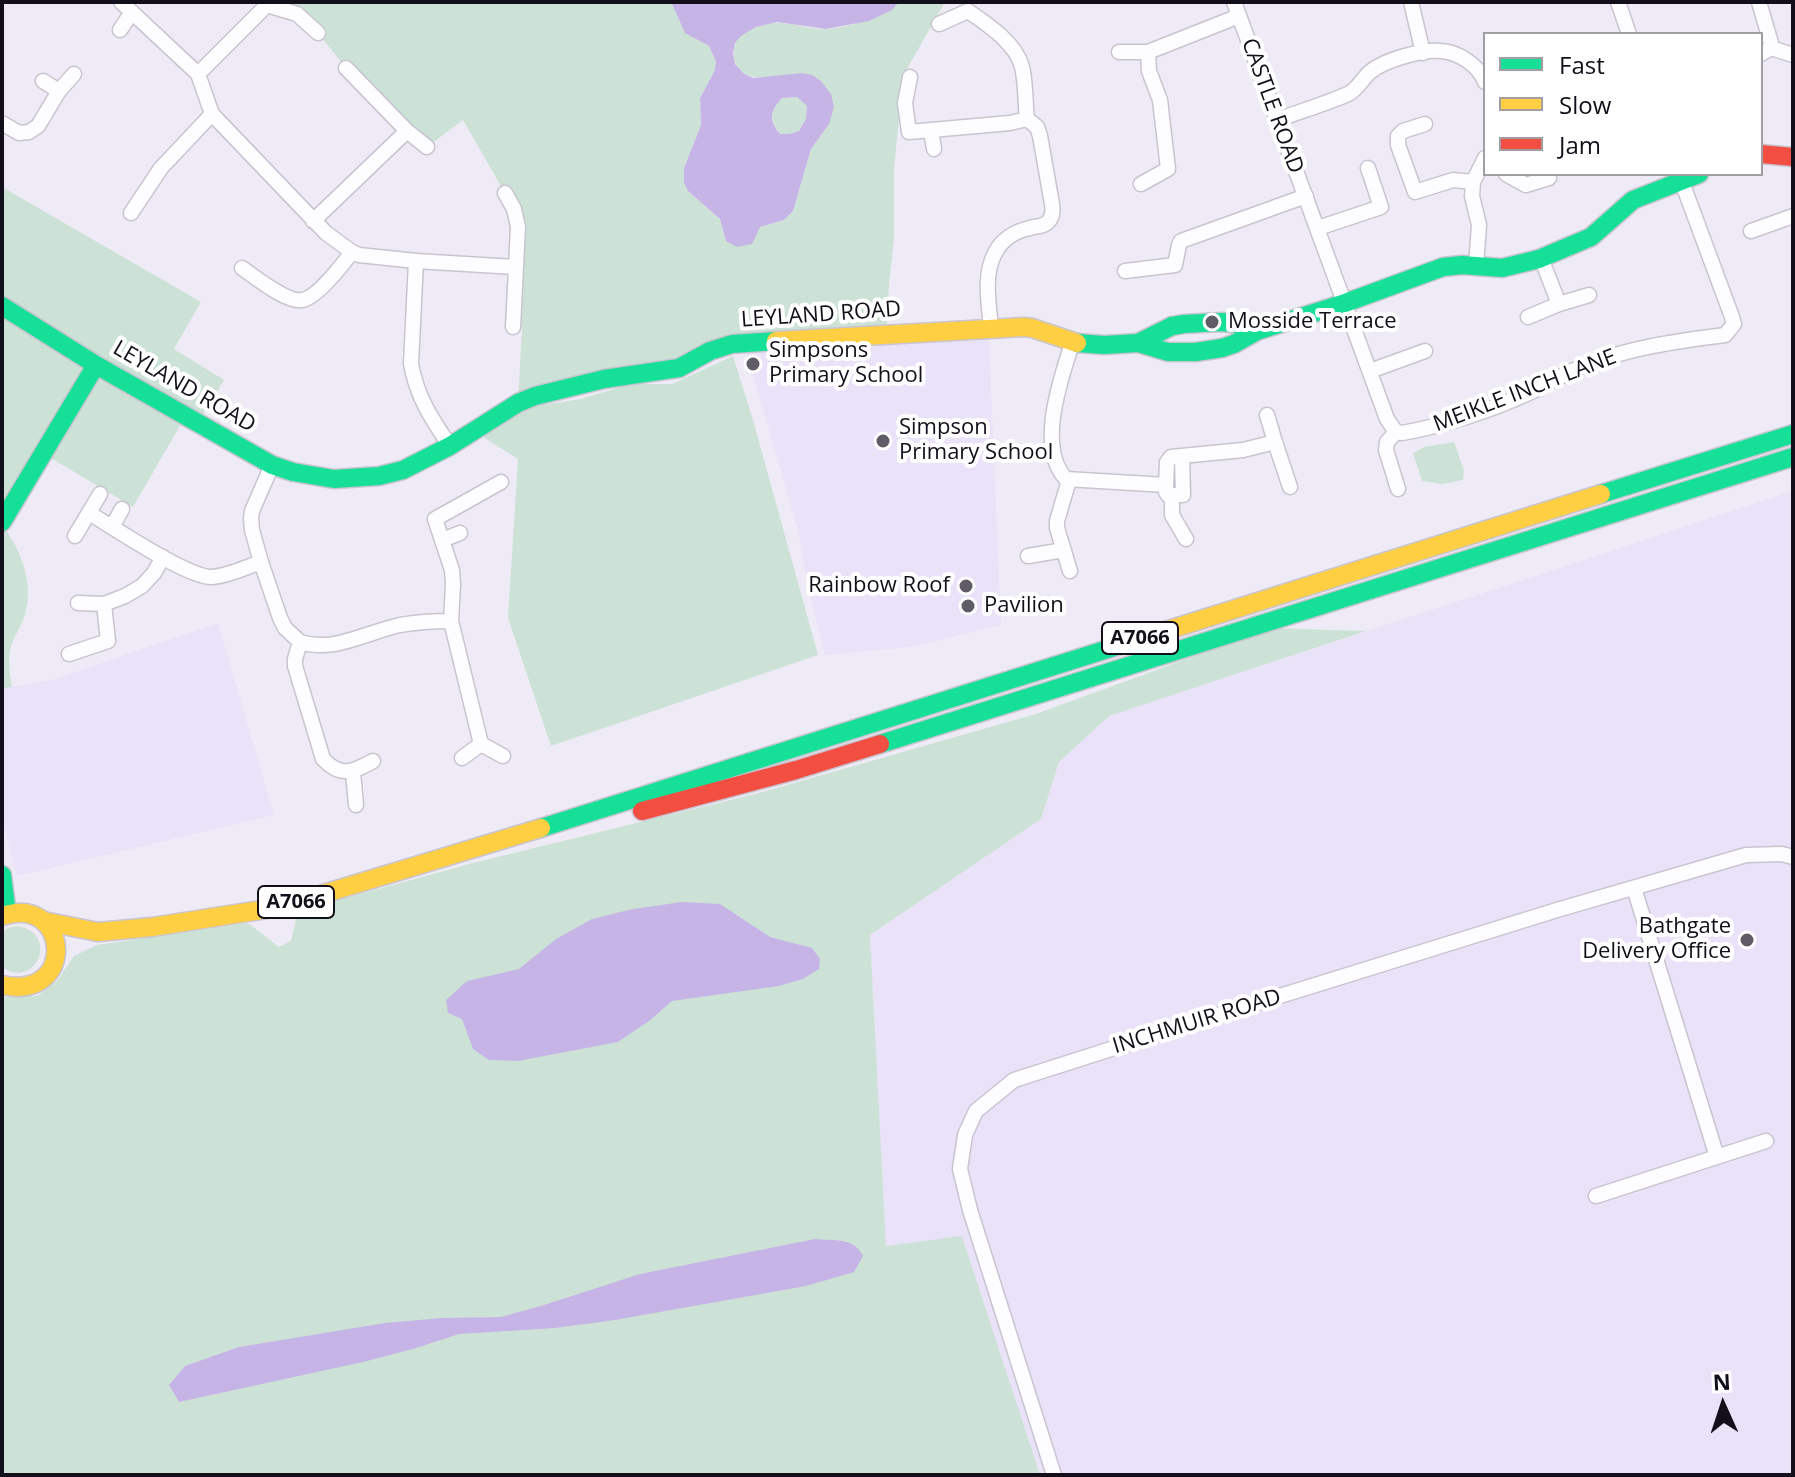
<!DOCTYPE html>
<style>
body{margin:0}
#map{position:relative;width:1795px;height:1477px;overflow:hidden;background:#efebf6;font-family:"Open Sans",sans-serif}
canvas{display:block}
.frame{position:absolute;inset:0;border:4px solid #130f1a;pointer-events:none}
.legend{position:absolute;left:1483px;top:32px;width:280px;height:144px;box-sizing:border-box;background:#fff;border:2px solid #a19fa3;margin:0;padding:10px 14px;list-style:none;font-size:24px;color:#130f1a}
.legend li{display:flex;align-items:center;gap:16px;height:40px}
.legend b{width:40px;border:2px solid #a19fa3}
.north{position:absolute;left:1683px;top:1365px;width:80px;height:80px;-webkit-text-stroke:6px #fff;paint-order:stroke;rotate:357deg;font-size:22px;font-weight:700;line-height:32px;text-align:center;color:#130f1a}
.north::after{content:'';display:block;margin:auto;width:28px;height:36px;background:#130f1a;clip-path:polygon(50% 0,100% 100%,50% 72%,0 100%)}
</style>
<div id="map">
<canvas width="1795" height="1477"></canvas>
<div class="frame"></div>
<ul class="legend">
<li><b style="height:10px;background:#16e098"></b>Fast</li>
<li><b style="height:10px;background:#ffcf43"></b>Slow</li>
<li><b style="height:10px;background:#f24e42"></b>Jam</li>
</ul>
<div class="north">N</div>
</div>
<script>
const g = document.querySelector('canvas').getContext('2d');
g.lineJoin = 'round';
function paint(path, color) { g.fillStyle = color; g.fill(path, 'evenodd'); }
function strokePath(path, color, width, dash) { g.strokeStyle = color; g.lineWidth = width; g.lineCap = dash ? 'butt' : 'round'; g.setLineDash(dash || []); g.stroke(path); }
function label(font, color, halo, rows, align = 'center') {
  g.font = font + ' "Open Sans",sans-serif'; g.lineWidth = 8; g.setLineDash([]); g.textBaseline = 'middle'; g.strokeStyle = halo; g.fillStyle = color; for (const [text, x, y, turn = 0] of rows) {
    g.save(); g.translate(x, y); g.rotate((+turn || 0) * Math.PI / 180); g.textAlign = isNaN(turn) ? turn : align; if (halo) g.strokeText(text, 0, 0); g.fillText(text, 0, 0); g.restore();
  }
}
paint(new Path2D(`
 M989 340 1001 625 911 647 825 655 807 584 798 530 746 351Z
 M1793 491V1475H1040L962 1236 886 1247 870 935 1041 819 1059 762 1109 716Z
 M218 623 274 815 17 876 2 819V688L49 681Z`), '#e9e2f8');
paint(new Path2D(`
 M267 2H671L685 32 709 46 716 62 714 72 700 98 701 125 684 168 688 191 720 219 726 241 760 227 784 220 793 211 811 149 829 124 802 73C781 75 737 88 734 57 733 47 735 41 742 35 774 12 793 28 825 29 845 29 886 15 899 2H945L903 76 894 169V238L889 284 887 334 749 342 518 403 522 329 513 327 514 209 463 120 427 147 346 68 318 33Z
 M797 97 808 106 806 119 799 131 789 134H780C768 119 770 111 782 98Z
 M2 187 201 302 174 349 224 380 198 423 185 417 133 507 44 454 2 521Z
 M733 356 753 420 818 655 551 746 508 618 518 459 483 437 511 417 537 406 580 399 631 384H672Z
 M1454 442 1464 470 1463 480 1443 484 1422 481 1413 453 1424 447Z
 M2 525C21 549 34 583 25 614 22 625 16 633 12 643 7 655 10 675 12 687L2 688Z
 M1271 628 1366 631 1109 716 1059 762 1041 819 870 935 886 1246 962 1236 1040 1475H2V997L37 996 57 981 74 956 97 945 248 923 279 947 291 941 298 911 473 863 759 793 1036 714Z
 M17 926C61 933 36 991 2 967V932L8 928Z`), '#cde2d6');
paint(new Path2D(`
 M671 2H899L892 10 869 21 826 29 777 22 756 27 741 36 735 43 733 53 735 64 743 73 753 78 802 73 812 75 821 81 831 94 834 107 829 124 811 149 793 211 784 220 760 227 752 244 737 247 726 241 720 219 688 191 684 183V168L701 125 700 98 714 72 716 62 709 46 685 33ZM797 97 807 106 806 119 799 131 789 134H780C768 120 770 111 782 98Z
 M682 902 720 904 770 937 812 948 820 959 819 969 803 979 779 986 672 1001 649 1021 618 1042 518 1061 489 1060 473 1049 462 1019 448 1013 446 1000 467 981 519 969 556 939 592 919 633 909Z
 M815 1239C834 1241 854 1237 863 1256L854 1272 806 1286 615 1320 555 1328 459 1334 413 1349 363 1362 179 1402 169 1385 185 1366 239 1347 385 1323 442 1318 501 1317 544 1305 640 1274Z`), '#c6b4e6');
const street = new Path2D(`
 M121 2 198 74 212 114 326 233 352 252 359 255 416 261
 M1234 2 1387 419 1396 432 1402 433C1447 425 1489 411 1531 392 1547 384 1564 374 1581 367 1626 348 1677 341 1725 335L1734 324 1732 317 1679 174
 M1411 2 1423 53
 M1618 2 1629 34
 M1759 2 1771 43V48
 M267 5 297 14 318 33
 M939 24 968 11C987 24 1016 43 1022 67 1026 83 1025 102 1027 119L1037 127 1040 136 1052 204C1053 210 1053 217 1048 222 1043 227 1036 226 1030 228 1016 231 1002 239 995 253 983 275 989 304 991 328
 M120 30 132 12
 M1119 52H1148
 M1761 54 1771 48 1793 55
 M198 74 267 5V2
 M910 77 905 103 909 132 1010 123 1027 119
 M43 81 59 91
 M1277 120C1301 111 1325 104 1348 94 1358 89 1362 79 1370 72 1384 60 1423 49 1441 51 1459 52 1479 66 1485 82
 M2 123 19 133 29 132 38 126 59 91 74 74
 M1425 124 1403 131 1398 136V145L1415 192 1453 180 1473 182
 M931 130 934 149
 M407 131 427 147
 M1506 174 1526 185 1549 178
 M1141 184 1168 169 1160 100 1149 71 1148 52 1239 16
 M505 193 514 209 518 227 513 327
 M131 213 161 168 212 114
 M313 221 407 131 346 68
 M1318 228 1381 207 1368 168
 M1751 231 1793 216
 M1541 258 1559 304
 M1476 266 1479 225 1472 196 1473 182 1485 158
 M242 268C255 277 287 303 302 300 317 298 343 264 352 252
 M1125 271 1175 265 1179 245 1181 241 1306 196
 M1528 317 1559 304 1589 295
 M1072 343C1061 379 1036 447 1066 479L1166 485 1167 462 1171 457 1243 450 1275 442 1267 415
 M1370 371 1425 351
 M1396 432 1387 442 1386 450 1398 489
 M1275 442 1290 487
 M450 446C431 418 417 397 411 364L416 261 515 267
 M272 465 252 511 251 518 252 530 261 562 280 618 285 628 300 642 295 659V666L323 759C341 778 353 772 373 761
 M1069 480 1057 521V528L1070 571
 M1166 485V492L1168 495H1183L1182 456
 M1172 496V515L1186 539
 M89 513C113 527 188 578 212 577 229 576 246 567 261 562
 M112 527 122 509
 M75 536 100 494
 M442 540 460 533
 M1028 556 1064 550
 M78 603 104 604 125 596 142 586 154 573 163 557
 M300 642C334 653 367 632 400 625 417 622 433 621 451 621
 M69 654 108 641 104 604
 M481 744 451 621 453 584 452 570 435 519 501 482
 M462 758 481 744 503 756
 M353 772 356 805
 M1634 888 1717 1157
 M1596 1196 1766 1141
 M1054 1475 970 1210 960 1169 965 1135 976 1111 1014 1080 1180 1027 1557 910 1746 855 1782 854 1793 857`);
const fast = new Path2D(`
 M2 306 96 365 272 465 293 472 334 479 379 476 403 470 450 446 518 403 535 396 604 379 679 368 710 351 732 344 776 341
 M1077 343 1104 345 1138 343 1172 326 1184 324 1222 322 1239 324 1257 331
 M1138 343 1168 352H1196L1222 348 1234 344 1257 331 1345 303 1443 267 1462 265 1502 268 1539 259 1591 237 1633 200 1699 174
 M1601 494 1793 434
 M2 522 96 365
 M880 744 1793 457
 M541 828 1146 637
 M2 875 7 914`);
const slow = new Path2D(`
 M776 341 1024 327 1032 328 1077 343
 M1146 637 1601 494
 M2 916C70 893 78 1002 2 985
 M43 921 98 932 152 927 280 907 541 828`);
const jam = new Path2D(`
 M1761 154 1793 157
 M642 811 796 770 880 744`);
strokePath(street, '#c8c4d0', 17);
strokePath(fast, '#c8c4d0', 21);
strokePath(slow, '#c8c4d0', 21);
strokePath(jam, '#c8c4d0', 21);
strokePath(street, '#fdfcfe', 14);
strokePath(fast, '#16e098', 18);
strokePath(slow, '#ffcf43', 18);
strokePath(jam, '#f24e42', 18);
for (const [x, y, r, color] of [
 [1212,322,8,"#605c67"],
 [753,364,8,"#605c67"],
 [883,441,8,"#605c67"],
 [966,586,8,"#605c67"],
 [968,606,8,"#605c67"],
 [1747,940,8,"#605c67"]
]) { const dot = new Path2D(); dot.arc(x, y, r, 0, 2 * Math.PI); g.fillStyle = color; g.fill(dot); strokePath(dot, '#fff', 3); }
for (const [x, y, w] of [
 [1140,638,76],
 [296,902,76]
]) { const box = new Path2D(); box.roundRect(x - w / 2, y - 16, w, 32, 6); g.fillStyle = '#fff'; g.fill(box); strokePath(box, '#130f1a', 2); }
label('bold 20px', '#130f1a', null, [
 ["A7066",1140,638],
 ["A7066",296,902]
]);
label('22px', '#130f1a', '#fff', [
 ["CASTLE ROAD",1272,106,70],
 ["LEYLAND ROAD",821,315,-4],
 ["LEYLAND ROAD",184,387,30],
 ["MEIKLE INCH LANE",1525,391,-21],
 ["INCHMUIR ROAD",1197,1022,-17]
]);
label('22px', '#130f1a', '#fff', [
 ["Mosside Terrace",1228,322],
 ["Simpsons",769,351],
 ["Primary School",769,376],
 ["Simpson",899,428],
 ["Primary School",899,453],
 ["Rainbow Roof",950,586,"right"],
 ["Pavilion",984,606],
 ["Bathgate",1731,927,"right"],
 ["Delivery Office",1731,952,"right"]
], 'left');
</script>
